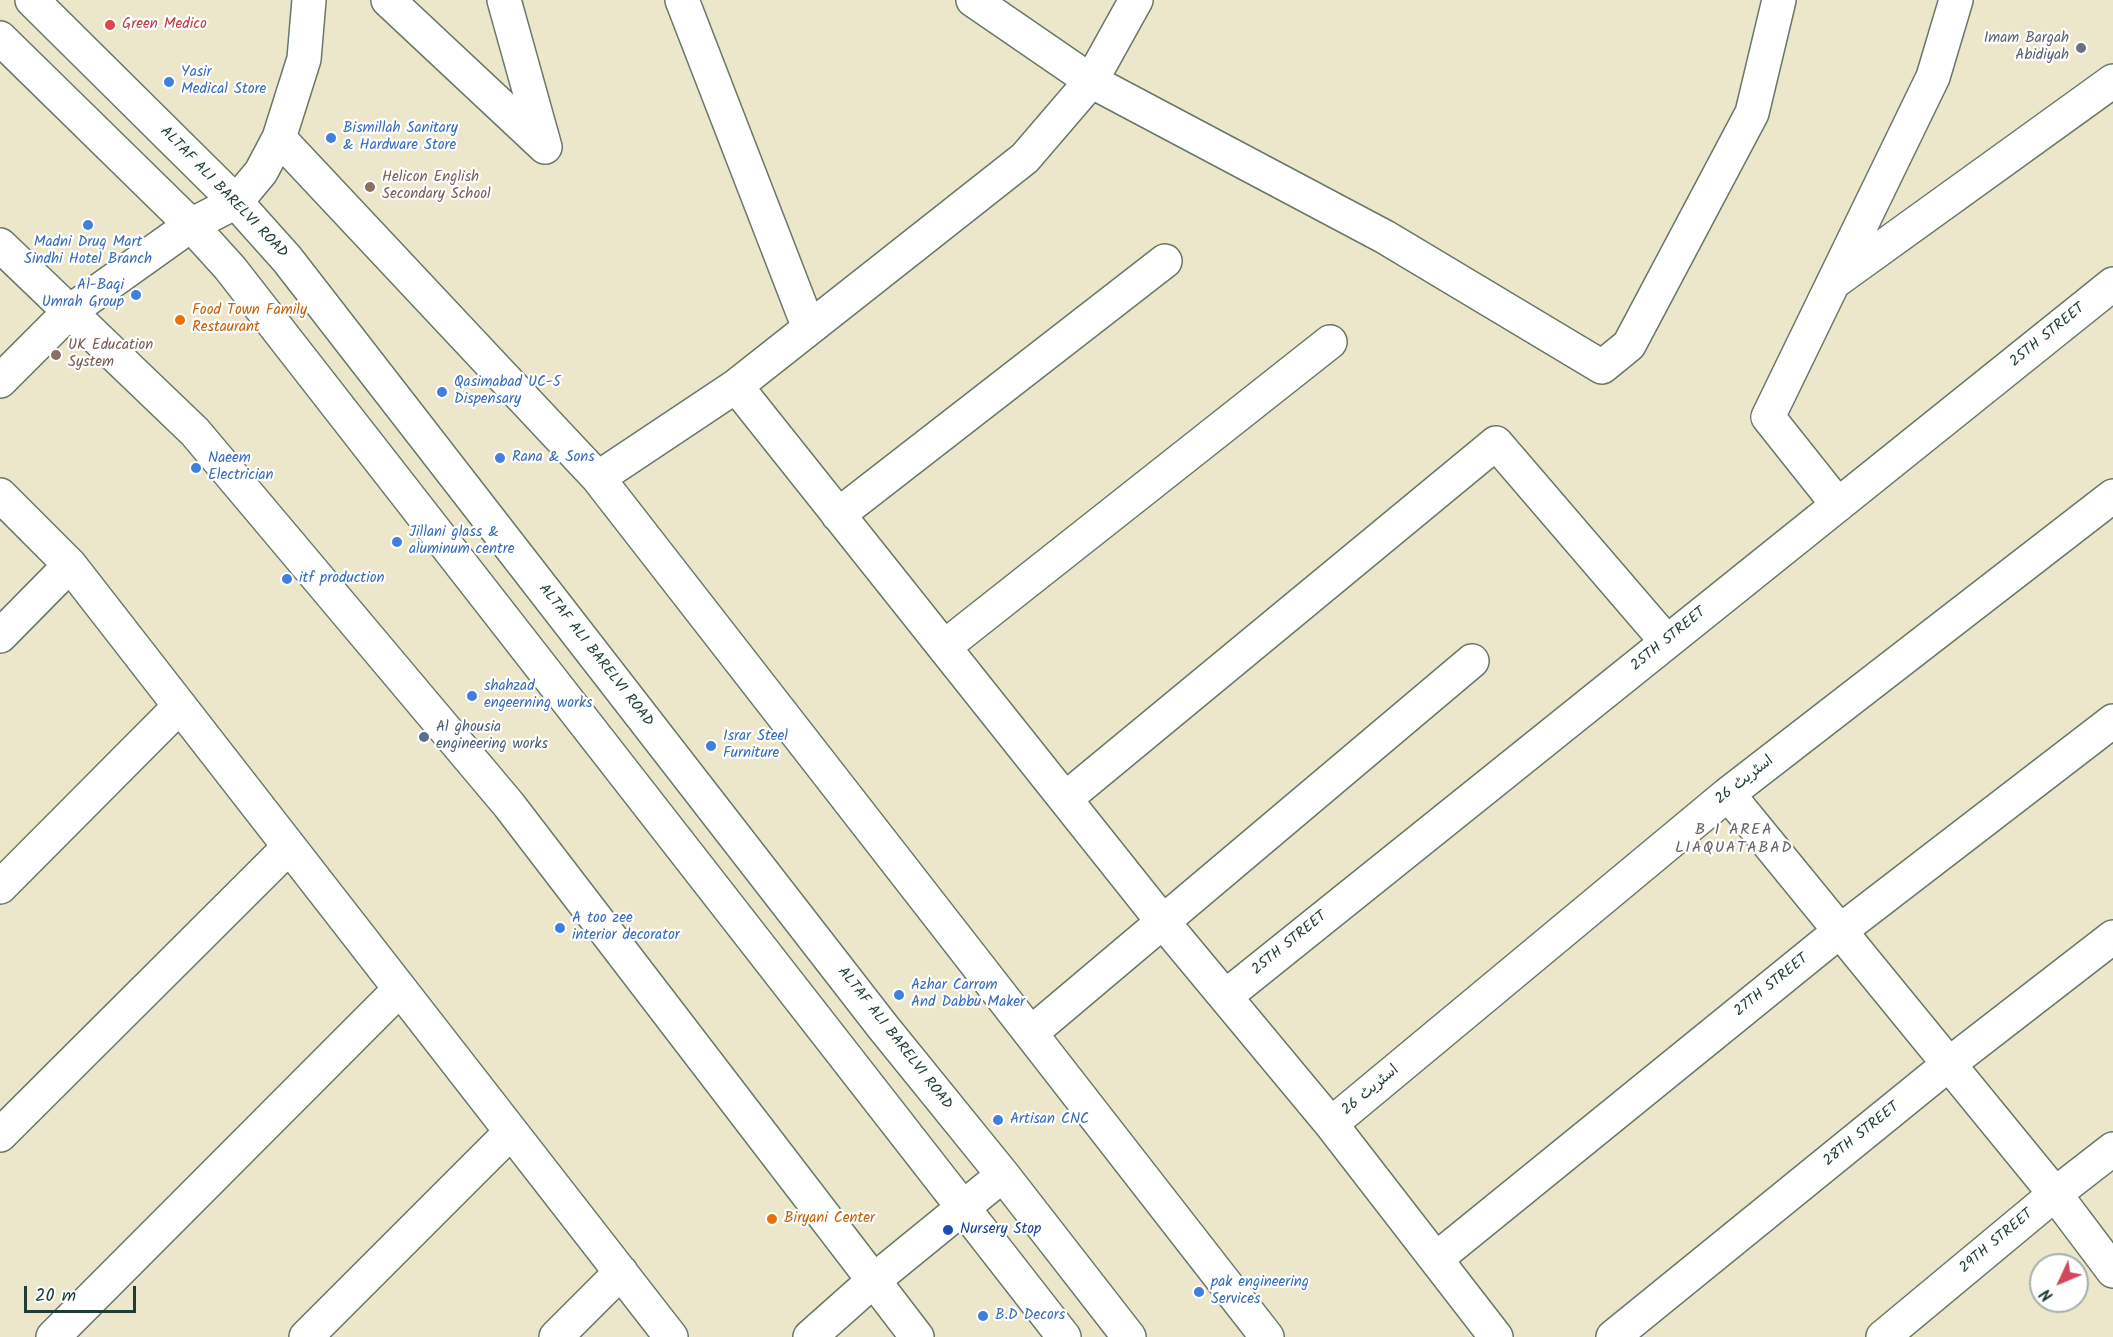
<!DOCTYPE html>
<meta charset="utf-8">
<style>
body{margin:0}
#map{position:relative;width:2113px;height:1337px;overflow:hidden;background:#ece6ca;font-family:Kalam,sans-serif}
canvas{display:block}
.north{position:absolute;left:2029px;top:1253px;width:60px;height:60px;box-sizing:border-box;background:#fff;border:2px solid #a5b1ae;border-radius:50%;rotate:226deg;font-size:16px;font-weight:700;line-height:24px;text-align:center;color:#1f3d34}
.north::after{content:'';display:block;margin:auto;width:21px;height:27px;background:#d1495b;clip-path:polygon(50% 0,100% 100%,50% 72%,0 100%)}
.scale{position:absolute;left:24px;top:1286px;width:112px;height:27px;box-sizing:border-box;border:3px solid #1f3d34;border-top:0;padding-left:8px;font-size:18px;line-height:21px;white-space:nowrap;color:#1f3d34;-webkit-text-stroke:4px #fff;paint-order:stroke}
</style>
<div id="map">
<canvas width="2113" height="1337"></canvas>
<div class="north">N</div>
<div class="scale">20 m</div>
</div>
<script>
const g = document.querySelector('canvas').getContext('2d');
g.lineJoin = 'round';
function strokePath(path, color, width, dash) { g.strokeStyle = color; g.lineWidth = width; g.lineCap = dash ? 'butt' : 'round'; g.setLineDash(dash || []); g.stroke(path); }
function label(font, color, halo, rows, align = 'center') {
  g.font = font + ' Kalam,"Playpen Sans Arabic",sans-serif'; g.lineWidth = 4.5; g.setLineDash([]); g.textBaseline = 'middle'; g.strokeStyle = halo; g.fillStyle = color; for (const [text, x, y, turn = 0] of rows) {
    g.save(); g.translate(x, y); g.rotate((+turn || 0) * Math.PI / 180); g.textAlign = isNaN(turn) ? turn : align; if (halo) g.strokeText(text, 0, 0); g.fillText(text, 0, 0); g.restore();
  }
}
const street = new Path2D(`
 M388 0 545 147
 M504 0 545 147
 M682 0 809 328
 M973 0 1091 81 1385 237 1602 367 1629 345 1752 113 1779 0
 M279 138 598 478 1267 1337
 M0 245 195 432 509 805 917 1337
 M1837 280 2113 81
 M0 381 69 312 191 225 236 202 261 172 279 138 304 59 309 0
 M736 386 1163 922 1331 1124 1496 1337
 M598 478 736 386 1025 158 1091 81 1136 0
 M0 495 70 565 671 1337
 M1838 505 1768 417 1933 77 1956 0
 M838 515 1165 261
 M0 636 70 565
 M944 647 1330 342
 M1728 794 2055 1194 2113 1271
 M1065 799 1496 443 1667 642
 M0 887 180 706
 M1226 996 2113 284
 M1031 1033 1472 661
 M1331 1124 1728 794 2113 496
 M0 1135 289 847
 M1436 1259 1840 931 2113 721
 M53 1337 400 989
 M306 1337 511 1132
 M556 1337 621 1272
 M1613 1337 1949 1064 2113 937
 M1883 1337 2055 1194 2113 1149`);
const secondary = new Path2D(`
 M32 0 236 202 287 259 883 1027 1003 1175 1129 1337
 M0 38 191 225 230 268 1064 1337
 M810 1337 873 1281 1003 1175`);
strokePath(street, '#677868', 36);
strokePath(secondary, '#677868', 36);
strokePath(street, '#fff', 33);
strokePath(secondary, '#fff', 33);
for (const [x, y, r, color] of [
 [110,25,6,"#e0444e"],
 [2081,48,6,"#6b7280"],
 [169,82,6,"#3f7fe0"],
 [331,138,6,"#3f7fe0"],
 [370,187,6,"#8d6e63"],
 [88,225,6,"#3f7fe0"],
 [136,295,6,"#3f7fe0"],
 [180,320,6,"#e8710a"],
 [56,355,6,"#8d6e63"],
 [442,392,6,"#3f7fe0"],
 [500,458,6,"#3f7fe0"],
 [196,468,6,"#3f7fe0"],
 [397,542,6,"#3f7fe0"],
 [287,579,6,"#3f7fe0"],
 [472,696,6,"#3f7fe0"],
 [424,737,6,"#5c6f8a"],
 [711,746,6,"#3f7fe0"],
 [560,928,6,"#3f7fe0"],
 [899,995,6,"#3f7fe0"],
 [998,1120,6,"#3f7fe0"],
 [772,1219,6,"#e8710a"],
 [948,1230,6,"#1a4fb4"],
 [1199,1292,6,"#3f7fe0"],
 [983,1316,6,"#3f7fe0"]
]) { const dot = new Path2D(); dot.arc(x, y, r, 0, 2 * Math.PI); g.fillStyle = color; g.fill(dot); strokePath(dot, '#fff', 2); }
label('15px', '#be3a42', '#fff', [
 ["Green Medico",122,25]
], 'left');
label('15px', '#5b616d', '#fff', [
 ["Imam Bargah",2069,39],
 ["Abidiyah",2069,56]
], 'right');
label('15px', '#366cbe', '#fff', [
 ["Yasir",181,73],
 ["Medical Store",181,90],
 ["Bismillah Sanitary",343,129],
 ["& Hardware Store",343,146],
 ["Madni Drug Mart",88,243,"center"],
 ["Sindhi Hotel Branch",88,260,"center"],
 ["Al-Baqi",124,286,"right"],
 ["Umrah Group",124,303,"right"],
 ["Qasimabad UC-5",454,383],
 ["Dispensary",454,400],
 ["Rana & Sons",512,458],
 ["Naeem",208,459],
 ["Electrician",208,476],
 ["Jillani glass &",409,533],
 ["aluminum centre",409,550],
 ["itf production",299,579],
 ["shahzad",484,687],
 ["engeerning works",484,704],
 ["Israr Steel",723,737],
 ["Furniture",723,754],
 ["A too zee",572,919],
 ["interior decorator",572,936],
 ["Azhar Carrom",911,986],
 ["And Dabbu Maker",911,1003],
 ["Artisan CNC",1010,1120],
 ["pak engineering",1211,1283],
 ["Services",1211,1300],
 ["B.D Decors",995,1316]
], 'left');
label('15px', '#785e54', '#fff', [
 ["Helicon English",382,178],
 ["Secondary School",382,195],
 ["UK Education",68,346],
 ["System",68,363]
], 'left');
label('15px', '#1f3d34', '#fff', [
 ["ALTAF ALI BARELVI ROAD",223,193,46],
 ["25TH STREET",2048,336,-39],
 ["25TH STREET",1669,640,-39],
 ["ALTAF ALI BARELVI ROAD",595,656,52],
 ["اسٹریٹ 26",1745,781,-38],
 ["25TH STREET",1290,944,-39],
 ["27TH STREET",1772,986,-39],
 ["ALTAF ALI BARELVI ROAD",894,1039,52],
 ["اسٹریٹ 26",1371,1091,-40],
 ["28TH STREET",1862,1135,-39],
 ["29TH STREET",1997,1242,-40]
]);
label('15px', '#c56008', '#fff', [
 ["Food Town Family",192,311],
 ["Restaurant",192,328],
 ["Biryani Center",784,1219]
], 'left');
label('15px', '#4e5e75', '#fff', [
 ["Al ghousia",436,728],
 ["engineering works",436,745]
], 'left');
label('15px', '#164399', '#fff', [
 ["Nursery Stop",960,1230]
], 'left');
g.letterSpacing = '1.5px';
label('16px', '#676566', '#fff', [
 ["B 1 AREA",1734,831],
 ["LIAQUATABAD",1734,849]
]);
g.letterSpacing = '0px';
</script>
